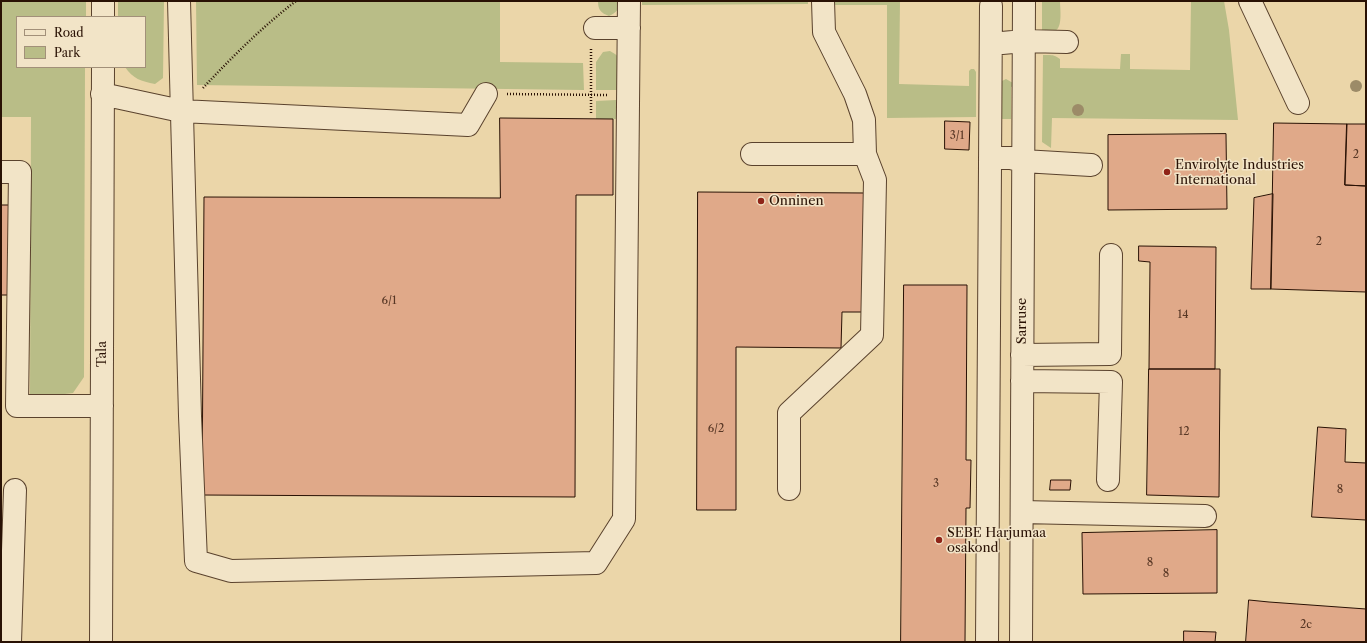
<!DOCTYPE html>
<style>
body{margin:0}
#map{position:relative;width:1367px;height:643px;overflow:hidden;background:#ebd6a9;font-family:"Libre Caslon Text",serif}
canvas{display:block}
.frame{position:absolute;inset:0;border:2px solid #291104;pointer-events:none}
.legend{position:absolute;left:16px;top:16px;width:130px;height:52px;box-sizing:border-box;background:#f2e4c7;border:1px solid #a29079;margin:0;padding:5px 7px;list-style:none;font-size:12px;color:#291104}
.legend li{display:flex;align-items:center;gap:8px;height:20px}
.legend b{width:20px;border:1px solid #a29079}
</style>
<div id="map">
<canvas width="1367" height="643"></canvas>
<div class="frame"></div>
<ul class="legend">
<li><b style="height:5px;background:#f2e4c7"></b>Road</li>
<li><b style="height:11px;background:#b9bd87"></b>Park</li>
</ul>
</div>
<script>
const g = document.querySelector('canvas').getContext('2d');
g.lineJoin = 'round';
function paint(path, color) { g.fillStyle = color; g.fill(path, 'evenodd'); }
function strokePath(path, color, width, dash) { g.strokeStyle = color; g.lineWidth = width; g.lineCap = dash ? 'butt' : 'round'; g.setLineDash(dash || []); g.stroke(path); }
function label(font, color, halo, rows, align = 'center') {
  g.font = font + ' "Libre Caslon Text",serif'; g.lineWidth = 3; g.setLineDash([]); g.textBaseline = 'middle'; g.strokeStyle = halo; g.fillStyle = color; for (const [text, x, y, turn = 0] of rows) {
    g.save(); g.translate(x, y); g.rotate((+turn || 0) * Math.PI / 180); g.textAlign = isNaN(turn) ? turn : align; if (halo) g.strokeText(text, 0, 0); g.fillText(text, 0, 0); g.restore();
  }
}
paint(new Path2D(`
 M1 1H86V17H17V67H85L84 377 73 393 49 396 30 395 31 117H1Z
 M118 1H164L163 78 155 84C141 81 133 79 125 67H145V17H118Z
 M196 1H500V62L583 63 584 90 197 85Z
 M598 1H619C620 9 616 13 609 16 601 13 598 10 598 1Z
 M642 1H808V4L642 5Z
 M834 1H900L899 84 969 86V71L971 69H974L976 72V117L887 118V5H834Z
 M1042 1H1060C1060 9 1063 27 1055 31 1051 33 1046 32 1042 32Z
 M1191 1H1224L1229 30 1238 120 1052 118 1051 148 1042 142 1043 55C1050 55 1054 54 1060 59V68L1120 69 1121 54H1130V69L1190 70Z
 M610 51 615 54 619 57 620 90H596V62L603 52Z
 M1006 79 1013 83 1014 86 1011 87V119H1000V85L1002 81Z
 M616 100 623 119H596V101Z`), '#b9bd87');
const building = new Path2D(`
 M500 118 613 119V195H576L575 497 202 495 204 197 500 198Z
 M945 121 970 122 969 150 945 149Z
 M1274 123 1347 124 1345 185 1366 186V292L1271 289Z
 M1347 124H1366V186L1345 185Z
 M1226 134 1227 209 1108 210V135Z
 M698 192 866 193 865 312H842L841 348 736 347V510H697Z
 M1273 194 1271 289H1251L1254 198Z
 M1 205H10L9 295H1Z
 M1139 246 1216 247 1215 369H1149L1150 262 1139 261Z
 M904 285H967L966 460H971L970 508H966L965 642H901Z
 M1149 369H1220L1219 497 1147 495Z
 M1318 427 1346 429 1345 462 1366 463V520L1312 517Z
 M1051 480H1071L1070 490H1050Z
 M1217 530V593L1083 594 1082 533Z
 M1249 600 1269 602 1366 609V642H1246Z
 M1184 631 1216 632 1215 642H1184Z`);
paint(building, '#e0a989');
strokePath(building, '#291104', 1);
const minor = new Path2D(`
 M179 1 190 416 196 561 231 571 596 563 624 519 629 1
 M1250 1 1298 103
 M103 17V1
 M595 28H629
 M991 44 1024 41 1067 42
 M102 94 181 111 468 125 486 94
 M752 154H865L864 120 855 94 824 32 823 1
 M990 158H1011L1023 161 1091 165
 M1 172H20L17 406H102
 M1022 355 1110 354 1111 255
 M1022 381 1111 382 1108 480
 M789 489V413L872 335 875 180 865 154
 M1022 512 1205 516
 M10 642 15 490
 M101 642 103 67
 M987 642 991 6
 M1021 642 1024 1`);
strokePath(minor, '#5a422d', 24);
strokePath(new Path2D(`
 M591 49V113
 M203 88C232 57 262 27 296 1
 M507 94 608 95`), '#291104', 2.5, [1, 2]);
strokePath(minor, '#f2e4c7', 22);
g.fillStyle = '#9c8b68';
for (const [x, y] of [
 [1356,86],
 [1078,110]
]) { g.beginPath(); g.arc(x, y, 6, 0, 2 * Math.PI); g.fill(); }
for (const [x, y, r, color] of [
 [1167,172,4,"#8f2418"],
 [761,201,4,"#8f2418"],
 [939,540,4,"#8f2418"]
]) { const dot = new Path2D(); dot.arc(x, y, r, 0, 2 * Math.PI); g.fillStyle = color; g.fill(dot); strokePath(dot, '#f2e4c7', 1.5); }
label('11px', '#573725', null, [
 ["3/1",957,136],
 ["2",1356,155],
 ["2",1319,242],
 ["6/1",389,301],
 ["14",1183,315],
 ["6/2",716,429],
 ["12",1184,432],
 ["3",936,484],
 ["8",1340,490],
 ["8",1150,563],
 ["8",1166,574],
 ["2c",1306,625]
]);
label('13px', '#291104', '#f2e4c7', [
 ["Envirolyte Industries",1175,165],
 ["International",1175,180],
 ["Onninen",769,201],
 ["SEBE Harjumaa",947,533],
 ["osakond",947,548]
], 'left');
label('13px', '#291104', '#f2e4c7', [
 ["Sarruse",1022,321,-90],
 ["Tala",102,354,-90]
]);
</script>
